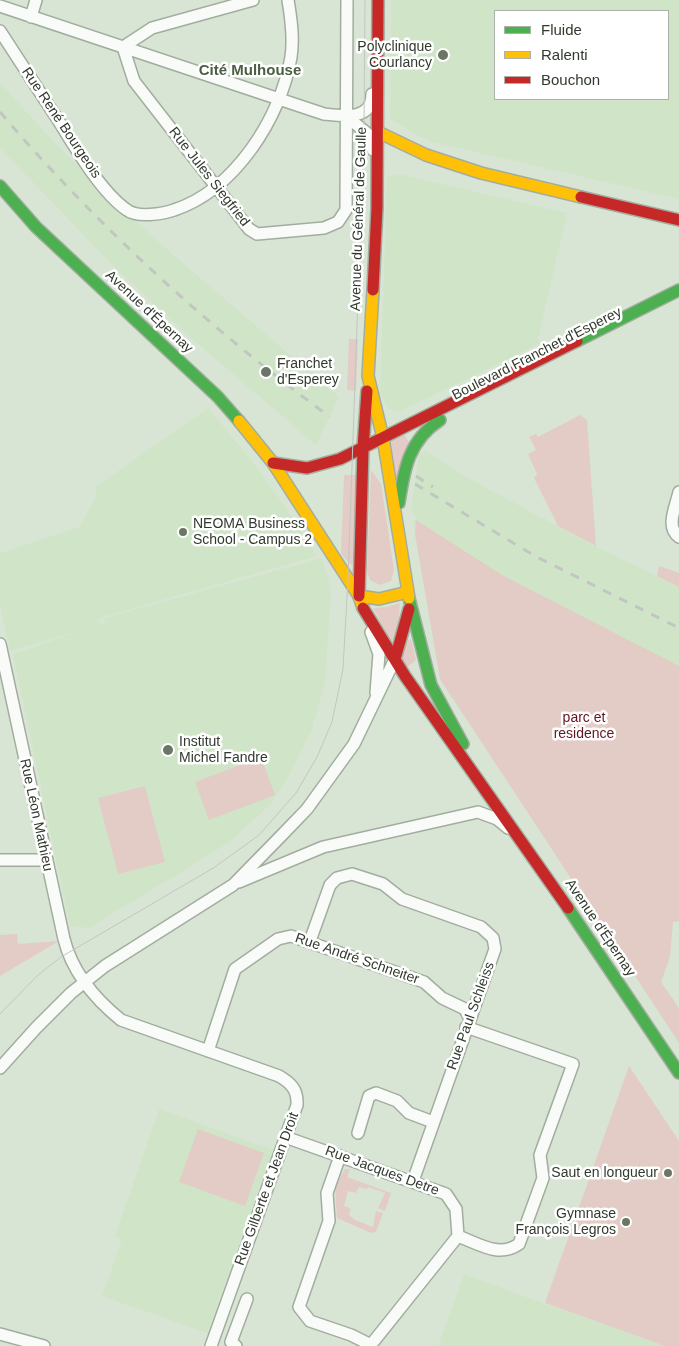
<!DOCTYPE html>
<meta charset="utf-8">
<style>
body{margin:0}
#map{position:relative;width:679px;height:1346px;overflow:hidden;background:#d8e5d4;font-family:Arial,sans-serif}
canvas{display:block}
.legend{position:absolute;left:494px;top:10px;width:175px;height:90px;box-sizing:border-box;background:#fff;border:1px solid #adb0ab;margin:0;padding:6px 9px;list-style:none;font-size:15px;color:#313a2d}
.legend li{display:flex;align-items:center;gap:10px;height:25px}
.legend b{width:25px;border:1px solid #adb0ab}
</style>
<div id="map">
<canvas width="679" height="1346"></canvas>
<ul class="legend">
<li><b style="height:6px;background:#4caf50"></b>Fluide</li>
<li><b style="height:6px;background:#ffc107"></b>Ralenti</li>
<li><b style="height:6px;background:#c62828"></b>Bouchon</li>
</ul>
</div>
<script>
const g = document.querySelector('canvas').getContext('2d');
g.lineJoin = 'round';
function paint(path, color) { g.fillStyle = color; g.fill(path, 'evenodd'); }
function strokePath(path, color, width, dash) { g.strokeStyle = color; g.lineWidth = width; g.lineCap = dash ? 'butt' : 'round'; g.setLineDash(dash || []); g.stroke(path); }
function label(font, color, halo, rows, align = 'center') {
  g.font = font + ' Arial,sans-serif'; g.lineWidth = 5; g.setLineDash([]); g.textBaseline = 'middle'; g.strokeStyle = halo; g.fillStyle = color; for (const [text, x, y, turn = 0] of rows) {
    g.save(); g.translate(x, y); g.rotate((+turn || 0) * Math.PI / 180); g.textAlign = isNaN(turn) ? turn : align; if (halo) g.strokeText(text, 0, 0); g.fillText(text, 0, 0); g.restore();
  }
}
paint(new Path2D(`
 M391 0H679V199L428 141 390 119ZM495 11H668V99H495Z
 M0 83 54 142 107 195 170 252 339 397 316 445 199 345 117 270 0 148Z
 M399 174 567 213 538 340 544 342 398 412 387 408 380 392 387 177Z
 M208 408 252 461 286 508 317 556 99 618 100 625 105 623 104 618 322 558 328 577 331 594 325 682 312 729 291 772 270 805 229 842 199 861 89 928 70 926 13 654 86 629 10 651 0 606V553L79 527 97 495 95 487Z
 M425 451 470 479 581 539 679 587V666L630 642 452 699 440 679 415 534 414 520H417L411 508 419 454Z
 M159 1109 273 1150 207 1333 102 1296 122 1239 115 1236Z
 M464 1274 523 1296 665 1346H438Z`), '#d0e5c8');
paint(new Path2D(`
 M349 339H358L356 391 347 390Z
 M580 415 587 420 596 546 558 526 534 478 537 474 528 454 536 450 529 437 536 434 538 437Z
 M403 433 409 442 397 479 390 442Z
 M371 470 381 484 394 570 391 581 380 585 370 580 367 571Z
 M344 475H356L353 563 351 565 341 554Z
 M416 520 502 575 679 666V921L673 922 670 957 661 982 679 1008V1043L440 679 415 534Z
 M659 566 679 573V587L657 576Z
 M400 603 399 620 394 641 390 640 373 608 387 607Z
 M411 639 416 660 406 668 401 659 408 640Z
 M261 757 275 795 209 820 195 782Z
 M145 786 165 862 118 874 98 798Z
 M17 934 18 944 59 941 0 976V935Z
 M629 1066 679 1141V1346H665L545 1303Z
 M198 1129 264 1153 245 1206 179 1182Z
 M345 1169H350L347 1177 391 1193 385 1211 378 1208 385 1193 368 1187 367 1189 359 1187 356 1193 348 1191 344 1206 351 1209 349 1215 355 1220 373 1227 376 1211 383 1213 376 1232 371 1233 337 1218 335 1186Z`), '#e3ccc5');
const street = new Path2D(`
 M253 0 152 28 123 47 134 81 249 229 257 234 324 228 338 222 346 210 347 0
 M0 6 324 114C343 116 372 121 372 94
 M31 17 36 0
 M0 31C20 62 40 92 60 123 76 149 102 193 127 210 137 218 163 214 174 210 235 190 281 117 291 57 294 38 291 18 288 0
 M346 116 368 134 373 150
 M679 492C676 506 665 527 679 537
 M371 632 379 654 376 693
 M0 644 64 939C72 971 95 999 121 1020L279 1076C291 1083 298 1090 297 1105L211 1346
 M0 860H46
 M239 882 323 847 478 812 497 819 508 828
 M310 941 330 885 337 878 352 874 383 884 402 899 481 927 493 938 495 949 413 1181
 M208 1051 235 969 278 939 291 936 424 982 442 998 465 1009 470 1019
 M0 1068 36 1028 71 993 105 966 233 885 280 837 307 809 354 744 395 659
 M358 1133 369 1096 376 1093 397 1101 409 1113 433 1122
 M285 1137 446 1194 456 1209 458 1236 370 1346
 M340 1156 327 1193 329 1221 299 1307 310 1321 351 1335 371 1345
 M458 1236C479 1244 499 1258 519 1244L543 1178 540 1155 573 1064 466 1027
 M0 1334 44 1346
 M236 1346 231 1342 247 1299`);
const fast = new Path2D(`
 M0 186 36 227 218 397 239 421
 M577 341 679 290
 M399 503C404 469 409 440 440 420
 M409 598 431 685 463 744
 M568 908 679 1073`);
const slow = new Path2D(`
 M378 132 426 155 481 173 581 197
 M373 290 368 376 383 438 409 598
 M239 421 273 463 359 596 363 608
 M359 596 379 599 408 592`);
const jam = new Path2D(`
 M581 197 679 220
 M373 290 377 208 378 0
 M273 463 307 468 340 459 577 341
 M359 596 363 448 367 391
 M363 608 405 676 568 908
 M395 659 409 609`);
strokePath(street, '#a3ad9f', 14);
strokePath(fast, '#a3ad9f', 14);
strokePath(slow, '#a3ad9f', 14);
strokePath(jam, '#a3ad9f', 14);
strokePath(street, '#f9fbf9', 11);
strokePath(fast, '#4caf50', 11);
strokePath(slow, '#ffc107', 11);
strokePath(jam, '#c62828', 11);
strokePath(new Path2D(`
 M0 1014 37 976 61 957 215 867 259 835 296 793 317 757 332 722 343 669 348 579 364 129 365 0`), '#c2c6c0', 1);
strokePath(new Path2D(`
 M0 112C98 227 209 328 330 417
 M416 476 433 487
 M415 484 535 556 679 628`), '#c2c6c0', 3, [9, 9]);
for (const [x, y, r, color] of [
 [443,55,6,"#6b7667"],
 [266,372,6,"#6b7667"],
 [183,532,5,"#6b7667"],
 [168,750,6,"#6b7667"],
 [668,1173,5,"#6b7667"],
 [626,1222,5,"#6b7667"]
]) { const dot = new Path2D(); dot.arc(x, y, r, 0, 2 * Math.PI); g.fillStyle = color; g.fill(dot); strokePath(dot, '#fff', 2); }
label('14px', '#313a2d', '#fff', [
 ["Polyclinique",432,47],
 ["Courlancy",432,63],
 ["Franchet",277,364,"left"],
 ["d'Esperey",277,380,"left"],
 ["NEOMA Business",193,524,"left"],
 ["School - Campus 2",193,540,"left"],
 ["Institut",179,742,"left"],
 ["Michel Fandre",179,758,"left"],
 ["Saut en longueur",658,1173],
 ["Gymnase",616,1214],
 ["François Legros",616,1230]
], 'right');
label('14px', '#313a2d', '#fff', [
 ["Rue René Bourgeois",61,123,56],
 ["Rue Jules Siegfried",209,177,52],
 ["Avenue du Général de Gaulle",359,219,-88],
 ["Avenue d'Épernay",149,312,43],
 ["Boulevard Franchet d'Esperey",537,354,-27],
 ["Rue Léon Mathieu",36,815,78],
 ["Avenue d'Épernay",600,928,56],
 ["Rue André Schneiter",357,959,19],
 ["Rue Paul Schleiss",471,1016,-70],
 ["Rue Jacques Detre",382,1171,20],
 ["Rue Gilberte et Jean Droit",267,1189,-70]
]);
label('14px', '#621420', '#fff', [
 ["parc et",584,718],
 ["residence",584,734]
]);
label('bold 15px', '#4a5e42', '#fff', [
 ["Cité Mulhouse",250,71]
]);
</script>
